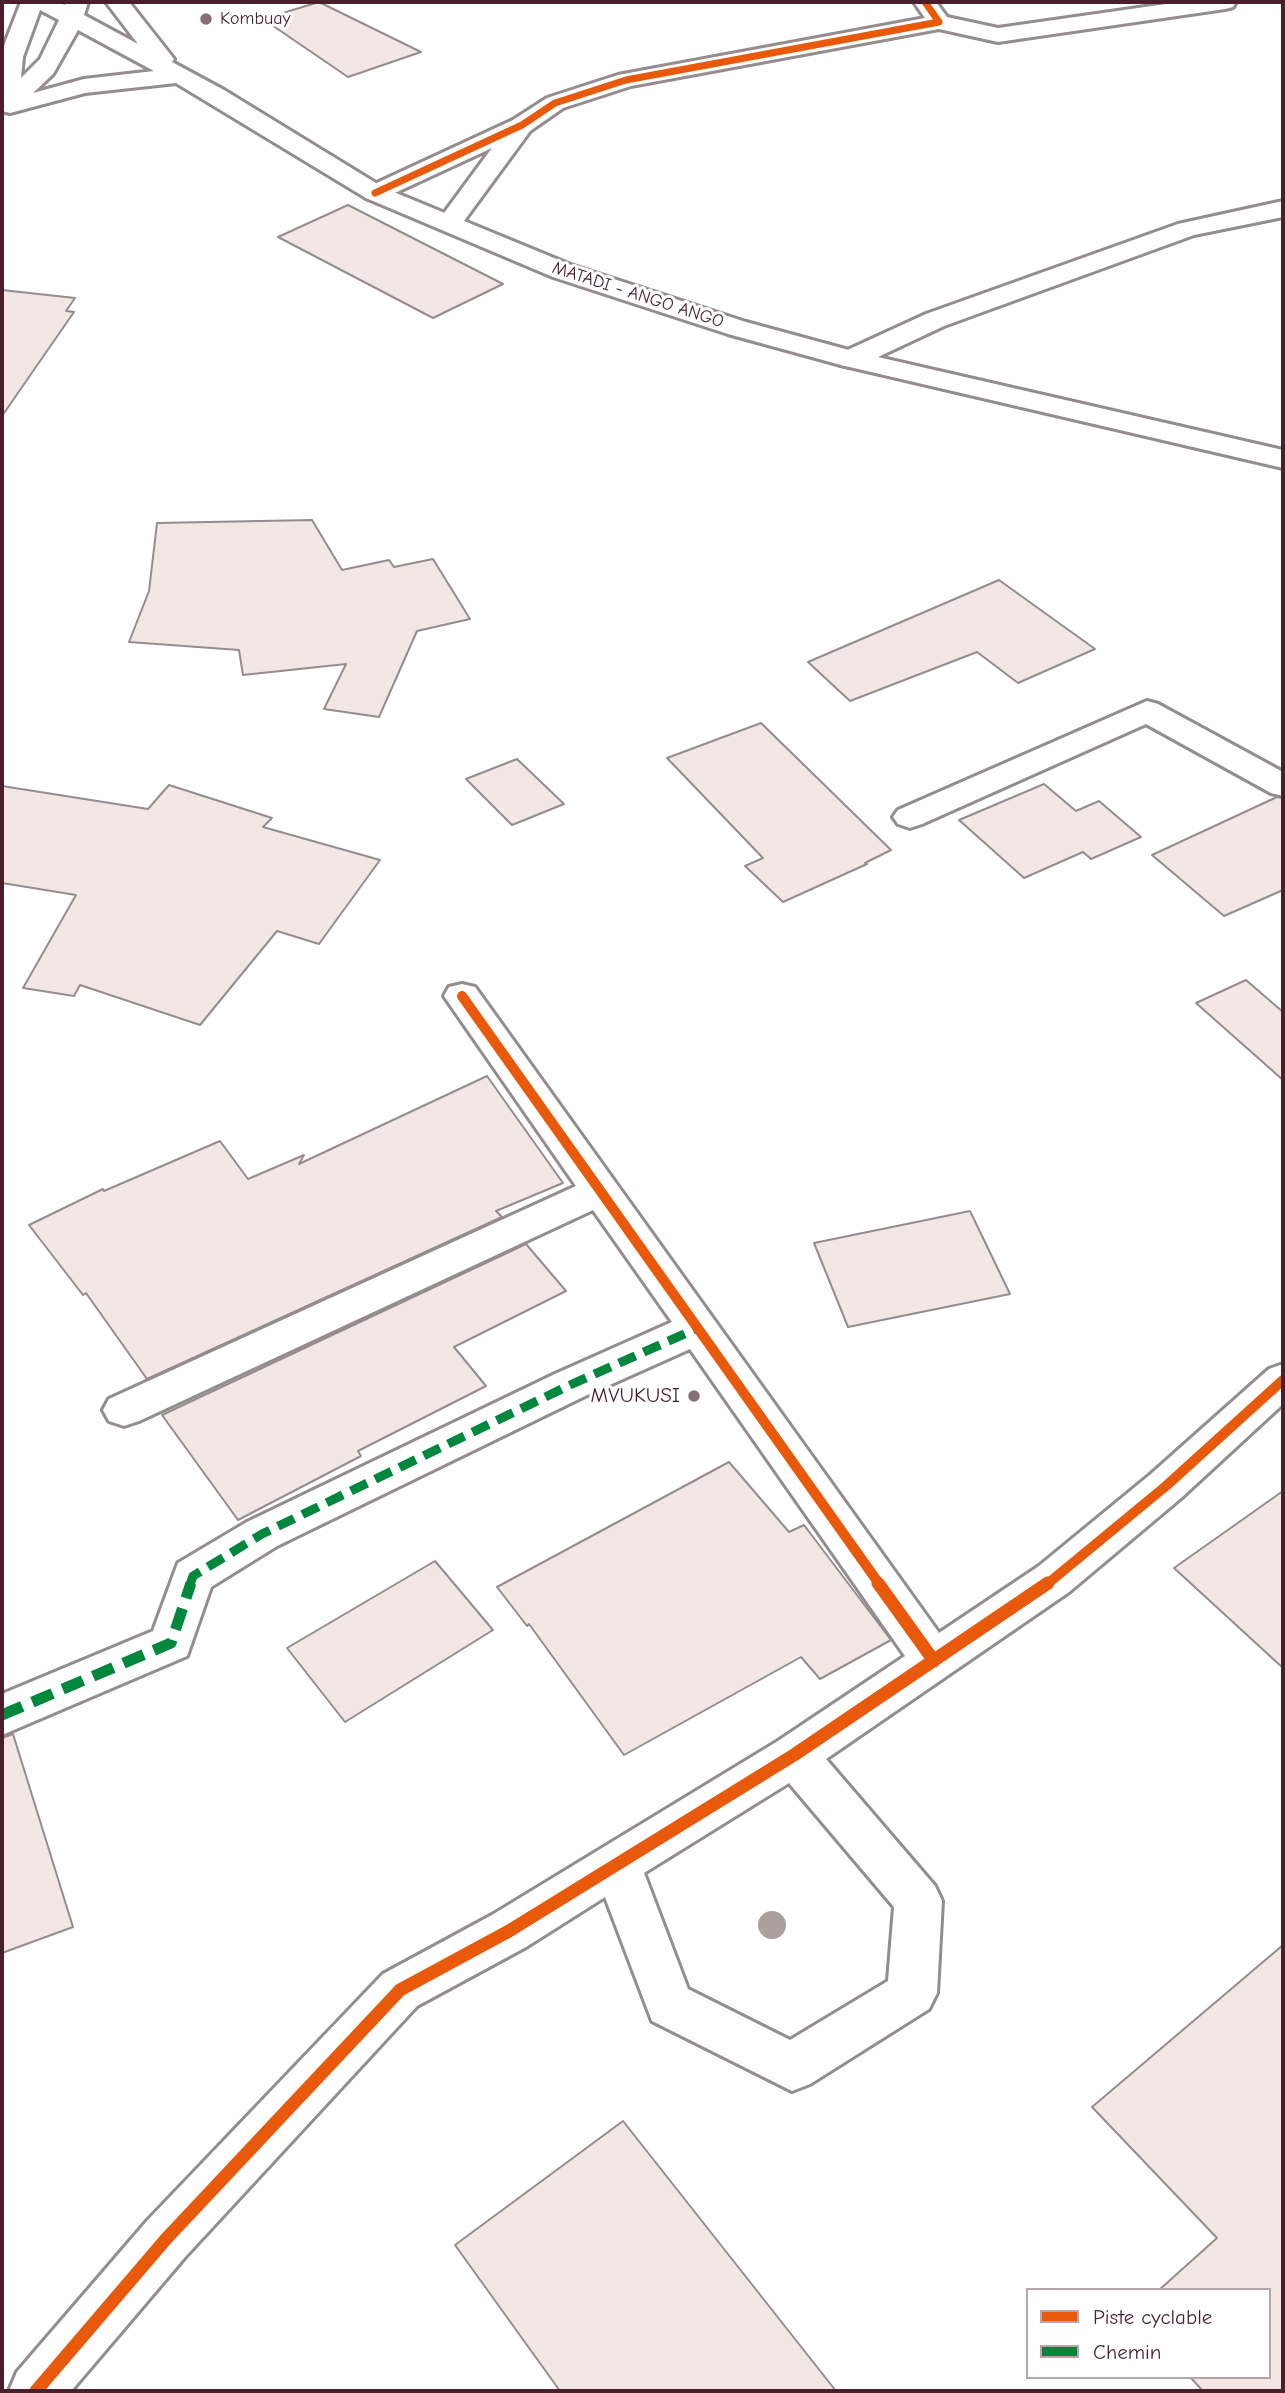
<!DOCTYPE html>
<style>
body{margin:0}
#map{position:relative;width:1285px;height:2393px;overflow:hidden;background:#fff;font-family:"Comic Neue",sans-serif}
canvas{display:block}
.frame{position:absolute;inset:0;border:4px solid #4a1f2b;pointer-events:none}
.legend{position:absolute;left:1026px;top:2288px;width:245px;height:91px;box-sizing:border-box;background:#fff;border:2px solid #b7a5aa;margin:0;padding:9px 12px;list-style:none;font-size:21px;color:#4a1f2b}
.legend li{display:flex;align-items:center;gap:14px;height:35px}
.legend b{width:35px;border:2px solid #b7a5aa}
</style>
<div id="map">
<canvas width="1285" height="2393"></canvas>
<div class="frame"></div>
<ul class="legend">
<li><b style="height:9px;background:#e8590c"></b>Piste cyclable</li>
<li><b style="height:9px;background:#00873e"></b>Chemin</li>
</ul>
</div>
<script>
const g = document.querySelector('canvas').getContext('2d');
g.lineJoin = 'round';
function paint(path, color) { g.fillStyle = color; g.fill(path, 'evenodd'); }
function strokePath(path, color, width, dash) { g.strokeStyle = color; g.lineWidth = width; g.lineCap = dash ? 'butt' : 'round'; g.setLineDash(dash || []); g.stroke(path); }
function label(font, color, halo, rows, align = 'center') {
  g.font = font + ' "Comic Neue",sans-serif'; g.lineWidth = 6; g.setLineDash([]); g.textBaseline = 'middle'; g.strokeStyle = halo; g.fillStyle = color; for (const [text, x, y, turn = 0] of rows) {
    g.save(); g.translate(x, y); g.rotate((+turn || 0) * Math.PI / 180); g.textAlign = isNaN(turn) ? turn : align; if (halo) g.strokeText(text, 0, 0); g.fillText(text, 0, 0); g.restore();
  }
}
const building = new Path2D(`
 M319 2 421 52 348 77 263 19Z
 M348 205 503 284 433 318 278 237Z
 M2 290 75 298 66 311 74 312 2 416Z
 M312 520 342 570 389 560 394 567 433 559 470 619 417 631 379 717 324 709 346 664 243 675 239 650 129 642 149 591 157 523Z
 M999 580 1095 649 1018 683 977 652 850 701 808 662Z
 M761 723 891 850 865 863 867 864 783 902 745 866 763 858 667 758Z
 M517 759 564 804 512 825 466 779Z
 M1044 784 1076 811 1099 801 1141 837 1091 859 1083 852 1024 878 959 820Z
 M169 785 272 818 263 827 380 860 319 944 277 931 200 1025 80 985 74 996 23 988 76 895 2 883V786L148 809Z
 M1277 797 1283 798V890L1224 916 1152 855Z
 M1246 980 1283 1012V1080L1196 1003Z
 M487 1076 563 1183 496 1211 502 1217 147 1379 86 1293 83 1295 29 1225 103 1189 104 1191 220 1141 248 1179 304 1155 299 1164Z
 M970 1211 1010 1294 848 1327 814 1243Z
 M526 1244 566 1291 454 1347 486 1386 358 1451 361 1456 238 1520 162 1415Z
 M729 1462 789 1532 804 1525 891 1640 820 1679 801 1657 624 1755 529 1624 527 1626 497 1587Z
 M1283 1491V1668L1174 1568Z
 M435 1561 493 1630 345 1722 287 1648Z
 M13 1734 73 1927 2 1953V1738Z
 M1283 1945V2391H1203L1190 2377H1269V2290H1159L1217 2238 1092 2107Z
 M623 2121 836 2391H560L455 2245Z`);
paint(building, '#f2e7e5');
strokePath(building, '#948c8e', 2);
const minor = new Path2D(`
 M914 2H936L947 17 998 28 1180 2H1236L1233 7 1225 9 998 42 939 29 631 86 563 108 530 131 458 229 449 232 440 229 436 224 492 148 384 198 375 201 366 198 362 193 366 188 513 120 547 98 618 75 925 18Z
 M1283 201V217L1194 235 944 326 861 365 851 367 841 365 837 359 841 353 926 314 1178 224Z
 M1147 701 1158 704 1283 772V796L1271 793 1146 724 922 824 910 828 898 824 893 817 898 810Z
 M462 984 475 987 939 1633 1039 1566 1151 1474 1269 1369 1283 1364V1404L1181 1498 1069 1592 826 1759 935 1886 942 1901 937 1993 929 2009 810 2084 792 2091 652 2021 605 1897 526 1947 417 2006 185 2257 71 2391H9L17 2372 147 2221 383 1974 492 1915 778 1741 905 1656 690 1349 585 1396 277 1546 211 1587 187 1656 2 1735V1694L153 1631 178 1563 247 1522 555 1374 672 1322 593 1210 139 1421 124 1426 109 1421 103 1410 109 1399 576 1186 444 996 449 987ZM789 1783 894 1907 888 1981 790 2040 688 1989 644 1873Z`);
const highway = new Path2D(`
 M21 2H58L65 5 66 2H88L84 15 138 44 106 2H129L170 54 174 59 172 62 224 90 384 188 571 265 746 322 856 352 1283 450V468L841 365 728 334 553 277 366 198 176 83 85 93 10 113 2 111 4 95 2 51ZM40 10 59 20 40 59 21 78 23 57ZM78 30 154 71 84 79 33 93 53 74Z`);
strokePath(minor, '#948c8e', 6);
strokePath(highway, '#948c8e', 6);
paint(minor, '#fff');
paint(highway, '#fff');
strokePath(new Path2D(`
 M190 1585 193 1576 262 1534 570 1385 698 1328`), '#00873e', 9, [18, 9]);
strokePath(new Path2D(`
 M2 1715 171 1643 191 1583`), '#00873e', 11, [22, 11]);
strokePath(new Path2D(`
 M375 193 522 125 555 103 626 80 939 22 925 2`), '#e8590c', 7);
strokePath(new Path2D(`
 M462 996 880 1585
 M1046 1585 1166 1486 1283 1380`), '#e8590c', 10);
strokePath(new Path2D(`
 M878 1583 934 1661
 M36 2391 166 2239 400 1990 509 1931 794 1755 1048 1583`), '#e8590c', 13);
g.fillStyle = '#aba09d';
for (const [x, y] of [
 [772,1925]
]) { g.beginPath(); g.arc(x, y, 14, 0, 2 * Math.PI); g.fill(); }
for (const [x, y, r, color] of [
 [206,19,7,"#896d75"],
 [694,1396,7,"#896d75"]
]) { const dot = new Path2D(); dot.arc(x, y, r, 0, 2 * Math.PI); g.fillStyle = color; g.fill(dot); strokePath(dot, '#fff', 2.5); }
label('18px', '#4a1f2b', '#fff', [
 ["Kombuay",220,19]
], 'left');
label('18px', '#4a1f2b', '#fff', [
 ["MATADI - ANGO ANGO",638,295,18]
]);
label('21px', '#4a1f2b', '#fff', [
 ["MVUKUSI",680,1396]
], 'right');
</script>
